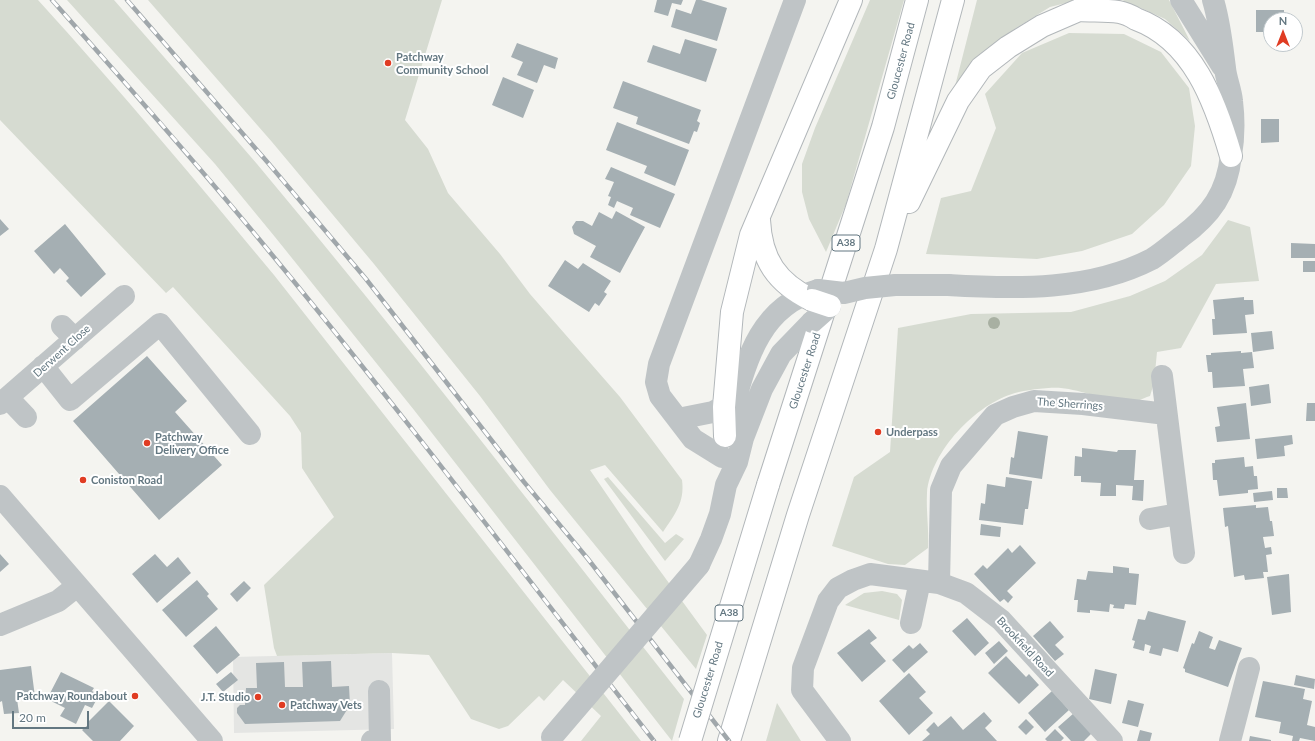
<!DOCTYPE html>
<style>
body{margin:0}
#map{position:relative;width:1315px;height:741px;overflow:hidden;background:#f4f4f0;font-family:Lato,sans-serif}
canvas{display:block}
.north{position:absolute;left:1263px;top:12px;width:40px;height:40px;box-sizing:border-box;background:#fff;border:1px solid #c1c9cd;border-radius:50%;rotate:0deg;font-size:11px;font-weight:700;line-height:16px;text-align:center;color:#637781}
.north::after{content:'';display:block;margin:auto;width:14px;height:18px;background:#e03c23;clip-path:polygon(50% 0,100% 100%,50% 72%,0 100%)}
.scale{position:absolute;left:12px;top:711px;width:77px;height:18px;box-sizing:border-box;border:2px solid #637781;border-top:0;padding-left:5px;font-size:12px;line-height:14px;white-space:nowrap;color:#637781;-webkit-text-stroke:3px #fff;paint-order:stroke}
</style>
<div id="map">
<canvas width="1315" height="741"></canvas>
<div class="north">N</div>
<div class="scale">20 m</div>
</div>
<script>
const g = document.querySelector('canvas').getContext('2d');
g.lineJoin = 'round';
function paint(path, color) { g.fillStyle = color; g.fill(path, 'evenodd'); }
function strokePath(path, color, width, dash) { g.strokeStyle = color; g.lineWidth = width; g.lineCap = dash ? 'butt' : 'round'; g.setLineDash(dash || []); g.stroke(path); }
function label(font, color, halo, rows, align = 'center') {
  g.font = font + ' Lato,sans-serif'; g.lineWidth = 4; g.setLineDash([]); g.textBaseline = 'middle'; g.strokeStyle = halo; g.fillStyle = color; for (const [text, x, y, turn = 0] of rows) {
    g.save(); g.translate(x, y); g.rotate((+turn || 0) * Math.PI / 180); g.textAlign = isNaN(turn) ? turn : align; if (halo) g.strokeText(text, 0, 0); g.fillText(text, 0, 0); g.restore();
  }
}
paint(new Path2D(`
 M392 653 394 729 234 733 233 657Z`), '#e4e5e3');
paint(new Path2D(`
 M0 0H38C119 89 197 182 274 275L641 741H581L601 716 563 680 544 701 539 696 508 726 499 729 471 719 429 655 392 653 277 656 274 648 264 585 334 517 302 468 301 433 290 416 173 287 166 293 0 120Z
 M67 0H114C162 55 210 109 257 164 404 339 543 520 684 699L672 741 414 410 275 237 215 164Z
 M148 0H442L405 120 428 149 448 193 500 254 530 294 620 397 682 480C685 502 675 514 663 532L605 465 590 470 644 549 707 635 696 669 550 490 480 396 374 264 272 142Z
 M870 0H904L846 204 826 252 809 219 802 192V164L815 128Z
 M977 0H1078L1050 7 1016 28 991 47 954 90Z
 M1124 0H1169L1190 41 1165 19 1141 8 1120 3Z
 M1069 33 1124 34 1161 52 1189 88 1195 126 1191 166 1164 205 1132 234 1082 251 1037 259 926 254 941 198 971 191 996 128 985 94 1022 53Z
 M1228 220 1250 227 1259 281 1216 284 1181 348 1157 352 1154 383 1150 396C1146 397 1141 400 1136 401 1114 404 1083 390 1061 388 1050 387 1026 390 1015 393 976 404 931 451 927 493 926 511 929 529 928 548L905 565 888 564 832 546 854 477 890 452 898 328 971 314 1071 312 1130 296 1165 281 1202 255Z
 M608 477 665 543 676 534 684 539 665 561 604 479Z
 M882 591 897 594 902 600 899 620 845 605 864 593Z
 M777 703 801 741H766Z`), '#d6dbd1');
paint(new Path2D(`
 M657 0H683L681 5 672 3 668 16 654 12Z
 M696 0H701L727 8 717 41 671 27 676 9 691 14Z
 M1256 10H1284V20H1271V32H1256Z
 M685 39 717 49 706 82 647 62 653 45 680 54Z
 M517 43 558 58 555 69 544 65 537 83 517 75 523 62 511 57Z
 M503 77 534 90 523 118 492 105Z
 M623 81 701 110 697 121 700 123 697 132 694 131 689 144 636 124 638 117 613 108Z
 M1261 119H1279V142L1261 143Z
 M617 122 689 150 675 186 644 173 647 166 606 150Z
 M611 167 675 194 660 228 630 215 633 208 617 201 614 208 608 205 611 197 608 196 614 182 605 179Z
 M616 211 645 227 620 273 590 257 596 246 574 234 572 227 576 221H583L592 226 599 212 612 219Z
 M0 219 9 229 0 236Z
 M65 224 106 274 81 297 66 281 69 278 60 268 54 274 34 251Z
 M1291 243 1315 244V258H1291Z
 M565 260 578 269 583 263 611 281 604 292 607 294 599 306 595 303 589 312 548 286Z
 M1303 261H1315V272H1303Z
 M1244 297V300H1253L1254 314 1245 315 1247 333 1213 335 1212 319H1215L1213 300Z
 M1272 331 1274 349 1253 352 1251 333Z
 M1241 351V353L1252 352 1254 368 1243 369 1245 386 1213 388 1212 372H1208L1206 355H1211V353Z
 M147 356 187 401 175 412 222 465 159 520 73 421Z
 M1269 384 1271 403 1251 406 1249 387Z
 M1246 403 1250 439 1217 442 1215 427 1220 426 1217 407Z
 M1307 403H1315V421H1306Z
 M1018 431 1048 436 1042 479 1009 474 1011 457 1014 458Z
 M1292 435 1293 444 1284 446 1285 456 1257 459 1255 439Z
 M1082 448 1117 452 1118 450H1136L1134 480H1144L1143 501 1132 500 1133 486 1116 485V496H1100L1101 483 1081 482V476H1074L1075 456 1082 457Z
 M1244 457 1245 467 1253 466 1254 476H1257L1258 489 1248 490V493L1219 496 1217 480H1213L1212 463H1215V460Z
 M1006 477 1032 481 1028 509H1025L1023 525 979 520 981 503 985 504 987 484 1005 487Z
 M1277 488H1287L1288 498H1277Z
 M1272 491 1273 500 1254 502 1253 493Z
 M1256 505V508L1268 507 1270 521H1272L1274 536 1263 537 1265 548 1271 547 1272 554 1266 555 1268 572H1263L1264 578 1245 580 1244 575 1234 577 1228 526 1225 527 1223 508Z
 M981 524 1001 527 1000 537 980 535Z
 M1020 545 1036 563 1007 591 1013 597 1008 603 1004 599 1000 602 974 574 983 565 987 569 1008 548 1012 553Z
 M0 554 9 564 0 572Z
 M155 554 167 567 178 557 191 573 157 603 132 574Z
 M1113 566 1129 568V573L1139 574 1136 605 1125 604 1124 609 1113 608 1114 605 1110 604 1109 612 1090 610V613L1077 612 1078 600H1074L1077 579 1086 580 1088 571 1113 573Z
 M1289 574 1291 612 1272 615 1267 577Z
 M197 580 209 594 207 596 218 609 186 637 162 610Z
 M244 581 251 588 237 602 230 594Z
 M1148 611 1186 621 1178 652 1163 648 1161 656 1149 653 1151 646 1145 644 1144 651 1133 648 1135 641 1132 640 1138 619 1145 620Z
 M967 618 989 643 975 656 952 631Z
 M1050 621 1064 637 1055 645 1064 654 1055 661 1033 636Z
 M216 626 240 655 217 674 193 646Z
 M869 629 877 638 870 643 886 661 862 682 837 653Z
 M1199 631 1213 637 1209 648 1215 650 1219 640 1242 648 1228 687 1185 672V669L1183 668 1192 643 1194 644Z
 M999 641 1008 651 994 664 985 653Z
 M920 643 928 652 904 673 892 660 909 645 913 649Z
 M1006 656 1026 677 1029 674 1039 685 1019 704 988 673Z
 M331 661 332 687 349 686 350 705 340 721 245 724 237 713V708L240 705H245L246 688H257L256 663 284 662 285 687H303L302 662Z
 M31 666 35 697 17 699 19 713 4 714 2 701 0 702V670Z
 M1095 669 1117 674 1111 704 1089 699Z
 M61 672 94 688 92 691 99 695 92 708 85 705 76 724 60 716 65 708 47 699Z
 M231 672 238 680 223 692 216 684Z
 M909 673 926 692 919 698 933 713 909 735 879 701Z
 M1296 675 1315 679 1314 689 1294 685Z
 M1263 681 1305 689 1303 699 1312 701 1307 725 1315 727V741L1300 738 1299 741H1292L1293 736 1279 733 1281 722 1255 717Z
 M1052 691 1069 710 1045 732 1028 713Z
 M1128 700 1144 704 1138 727 1122 723Z
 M109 701 134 726 120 741H93L82 730 89 724 88 722Z
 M984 712 992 721 985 728 997 741H922L930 734 926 730 934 722 938 727 951 716 963 730Z
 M1074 713 1092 733 1084 741H1071L1058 727Z
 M1026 719 1034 727 1026 735 1018 727Z
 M1055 729 1064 738 1061 741H1047L1045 739Z
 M1140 730 1152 733 1150 741H1137Z
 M1250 736 1271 740V741H1249Z`), '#a5afb3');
const major = new Path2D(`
 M1079 10C1092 11 1106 10 1119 12 1125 13 1131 16 1136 19 1193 40 1215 101 1231 156
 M909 202 958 101 981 68 1008 47 1042 26 1079 10 1097 0
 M759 220C761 260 777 283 812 300
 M725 436 724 407 732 312 751 235 851 0
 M768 485 883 127 917 0
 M729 741 798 515 886 249 953 0`);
strokePath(major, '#b2b7ba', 24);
strokePath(new Path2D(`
 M1181 0 1222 66
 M948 285C1017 289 1090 291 1152 259 1162 253 1172 244 1181 237 1211 215 1227 193 1231 155 1234 138 1234 118 1232 101 1231 90 1226 79 1225 68 1222 45 1220 23 1213 0
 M62 326 75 339
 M43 366 70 400 160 324 250 434
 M1162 376 1184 553
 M8 398 26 417
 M0 404 124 296
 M678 419 713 412 736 399
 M727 429C744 373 753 308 818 290
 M722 457 693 439 660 396 656 382 659 364 795 0
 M0 496 212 741
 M1150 519 1178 514
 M699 565 711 539 720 514 726 485 737 462 743 438 762 389 781 354 812 322
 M939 583 941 490 951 466 995 415 1013 407 1034 401 1083 404 1166 414
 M911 623 920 581
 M0 625 58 601 77 586
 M372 741H380L379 691
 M840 741 802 690 803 668 828 601 838 588 853 580 870 574 939 583 966 593 1001 620 1112 741
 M1230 741 1249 668`), '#bfc4c6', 22);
strokePath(major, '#fff', 22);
const rail = new Path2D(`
 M52 0C122 79 192 158 259 239 395 403 523 573 654 741
 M127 0 269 164 366 279 524 482 588 559 729 741`);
strokePath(rail, '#a0a7ab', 4.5);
strokePath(rail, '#fff', 3, [9]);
const majorBridge = new Path2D(`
 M812 300 830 306
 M690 741 768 485`);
strokePath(majorBridge, '#b2b7ba', 24, []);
strokePath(new Path2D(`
 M818 290 844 293 865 288 895 285H948
 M812 322 830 306
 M552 737 699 565`), '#bfc4c6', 22);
strokePath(majorBridge, '#fff', 22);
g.fillStyle = '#a8b0a2';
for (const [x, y] of [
 [994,323]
]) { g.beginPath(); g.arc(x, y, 6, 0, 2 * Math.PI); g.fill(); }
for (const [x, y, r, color] of [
 [388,63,4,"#e03c23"],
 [878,432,4,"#e03c23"],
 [147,443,4,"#e03c23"],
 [83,480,4,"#e03c23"],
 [135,696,4,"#e03c23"],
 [258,697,4,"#e03c23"],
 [282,705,4,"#e03c23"]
]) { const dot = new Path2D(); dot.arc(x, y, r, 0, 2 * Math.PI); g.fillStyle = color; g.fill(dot); strokePath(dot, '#fff', 1.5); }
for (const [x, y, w] of [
 [846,243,28],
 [729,613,28]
]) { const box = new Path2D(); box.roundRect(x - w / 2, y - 8, w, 16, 3); g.fillStyle = '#fff'; g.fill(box); strokePath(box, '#637781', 1); }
label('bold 10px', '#637781', null, [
 ["A38",846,243],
 ["A38",729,613]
]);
label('bold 11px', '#637781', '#fff', [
 ["Patchway",396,57],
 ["Community School",396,70],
 ["Underpass",886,432],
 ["Patchway",155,437],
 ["Delivery Office",155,450],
 ["Coniston Road",91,480],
 ["Patchway Roundabout",127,696,"right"],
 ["J.T. Studio",250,697,"right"],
 ["Patchway Vets",290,705]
], 'left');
label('11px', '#637781', '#fff', [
 ["Gloucester Road",901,61,-75],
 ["Derwent Close",62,351,-42],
 ["Gloucester Road",805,371,-72],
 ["The Sherrings",1070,404,4],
 ["Brookfield Road",1025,647,47],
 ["Gloucester Road",708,680,-73]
]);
</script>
